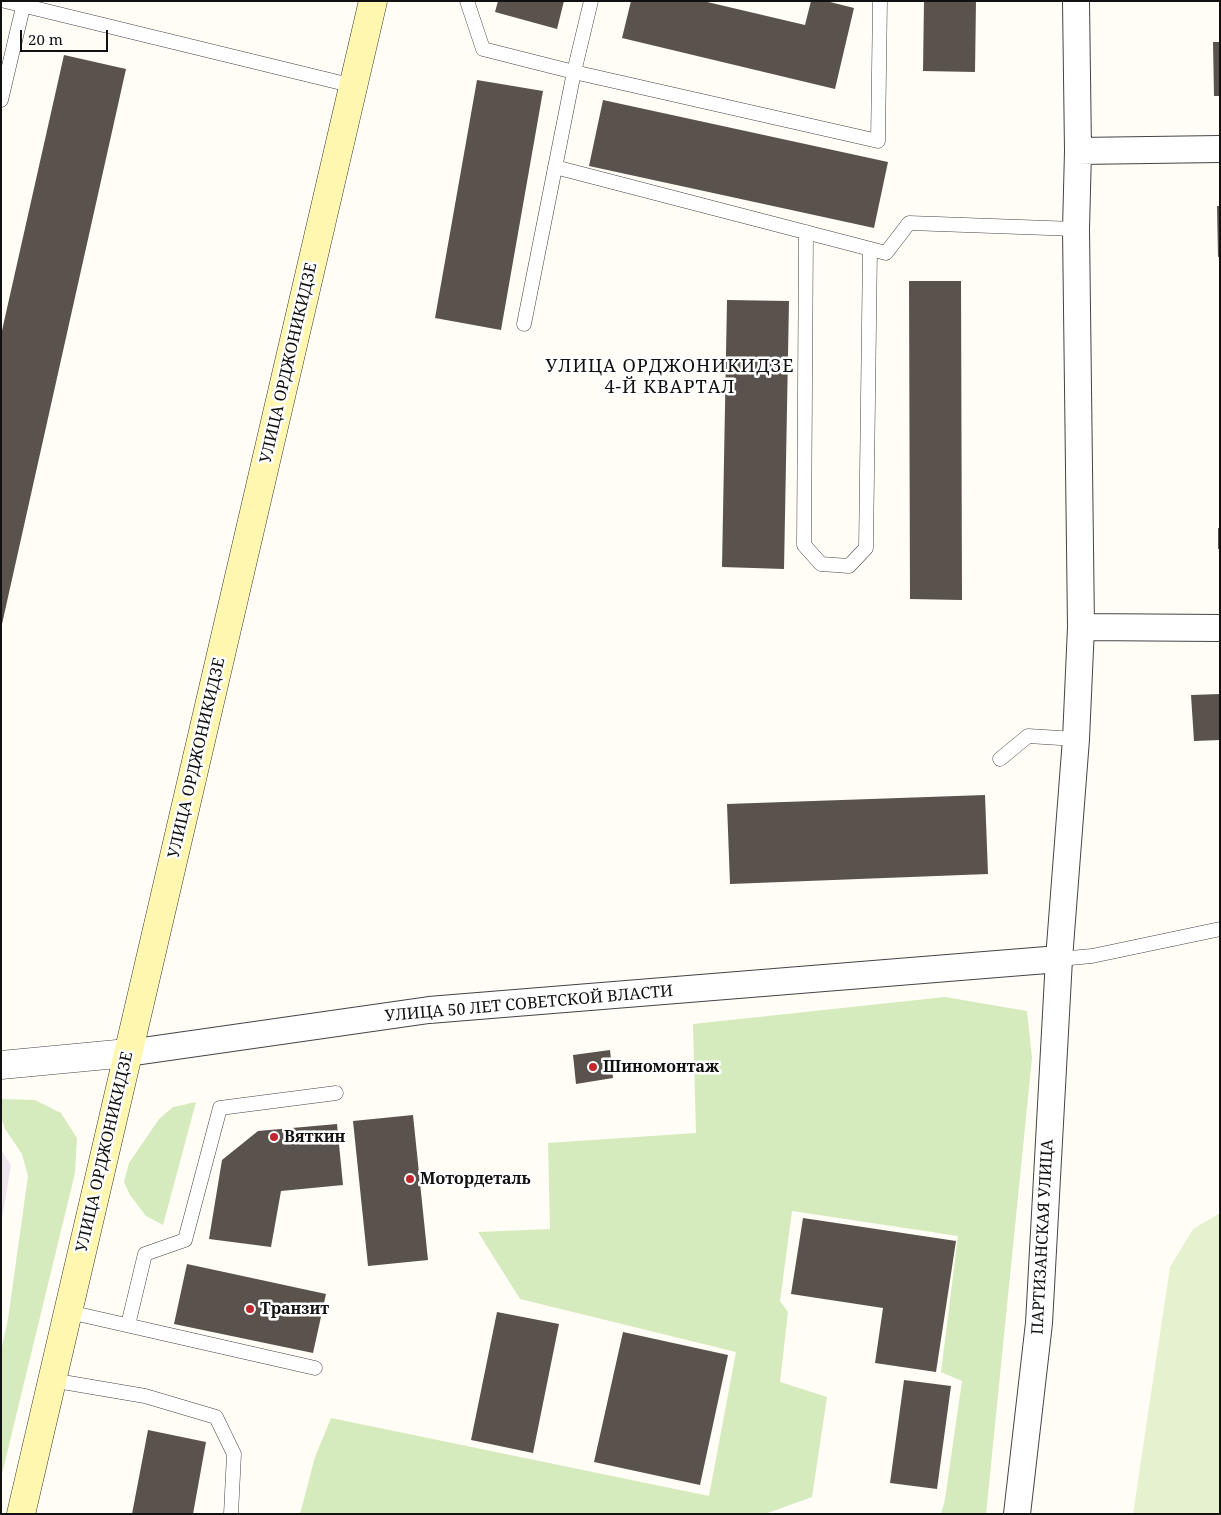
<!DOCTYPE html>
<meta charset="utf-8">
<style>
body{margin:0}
#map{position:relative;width:1221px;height:1515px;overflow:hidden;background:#fffdf5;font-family:"Noto Serif",serif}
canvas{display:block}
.frame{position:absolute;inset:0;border:2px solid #111;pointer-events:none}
.scale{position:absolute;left:20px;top:30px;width:88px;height:22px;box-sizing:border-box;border:2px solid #111;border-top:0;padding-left:6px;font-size:15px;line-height:18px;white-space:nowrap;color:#111;-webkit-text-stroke:4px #fff;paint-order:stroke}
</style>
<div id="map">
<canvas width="1221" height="1515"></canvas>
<div class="frame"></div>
<div class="scale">20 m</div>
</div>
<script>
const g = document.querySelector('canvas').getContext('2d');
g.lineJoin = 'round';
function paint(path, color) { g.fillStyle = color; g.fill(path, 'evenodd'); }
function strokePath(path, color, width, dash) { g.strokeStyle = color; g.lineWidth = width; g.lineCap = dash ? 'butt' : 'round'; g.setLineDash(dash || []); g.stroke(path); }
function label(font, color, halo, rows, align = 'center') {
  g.font = font + ' "Noto Serif",serif'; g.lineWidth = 5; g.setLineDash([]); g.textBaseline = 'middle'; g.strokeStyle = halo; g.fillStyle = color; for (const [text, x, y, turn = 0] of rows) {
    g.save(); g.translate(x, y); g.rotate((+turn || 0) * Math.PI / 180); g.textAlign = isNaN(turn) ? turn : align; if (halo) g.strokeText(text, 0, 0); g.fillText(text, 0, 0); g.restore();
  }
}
paint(new Path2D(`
 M1 1150 11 1165 1 1225Z`), '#eee6ef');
paint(new Path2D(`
 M945 997 1027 1011 1032 1058 986 1514H941L945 1499 962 1381 941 1372 958 1236 792 1211 780 1301 788 1312 780 1382 827 1397 812 1497 765 1514H300L315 1457 331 1418 709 1496 736 1352 520 1299 478 1232 550 1229 548 1143 696 1133 693 1024Z
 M1 1099 35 1100 61 1113 77 1138 75 1173 1 1478V1351L8 1319 28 1176 22 1154 5 1129 1 1117Z
 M196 1102 163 1225 146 1216 130 1195 124 1182 129 1163 159 1119 173 1107Z`), '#d5ebbd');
paint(new Path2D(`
 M1220 1213V1514H1133L1170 1267 1193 1229Z`), '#e6f2cf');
paint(new Path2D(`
 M498 1H564L557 29 495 12Z
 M631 1H703L805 25 811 1H826L854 8 835 89 622 38Z
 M924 1H976L975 72 923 71Z
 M1213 42H1220V96H1214Z
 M64 55 126 69 2 624 1 335Z
 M477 80 543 91 501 330 435 318Z
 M603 100 888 162 874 228 589 166Z
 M1217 206H1220V257H1218Z
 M909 281H961L962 600 910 599Z
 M727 300 789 301 784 569 722 567Z
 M1218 528H1220V549H1218Z
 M1220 694V740L1194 741 1191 695Z
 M985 795 988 874 730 884 727 804Z
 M610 1050 613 1078 576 1084 573 1055Z
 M413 1115 428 1260 368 1266 353 1121Z
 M337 1124 343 1185 281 1191 271 1247 209 1239 222 1160 258 1131Z
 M803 1218 956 1241 936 1372 875 1363 883 1308 791 1294Z
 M187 1264 326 1294 313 1353 174 1324Z
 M497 1312 559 1324 533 1453 471 1440Z
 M623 1332 728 1355 700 1485 594 1462Z
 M904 1380 951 1386 937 1489 890 1483Z
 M148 1430 206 1442 193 1514H132Z`), '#5a524d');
const service = new Path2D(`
 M5 1 354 86
 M467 1 483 49 574 72 591 1
 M1 100 23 7
 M555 167 886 253 909 223 1076 229
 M806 232 804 545 821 564 849 566 866 548 870 249
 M524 324 574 72 878 141 880 1
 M1000 759 1028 736 1076 739
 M1059 959 1092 956 1220 929
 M69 1312 315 1368
 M128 1325 145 1254 185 1240 220 1108 336 1093
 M51 1380 145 1396 216 1417 234 1454 231 1514`);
const minor = new Path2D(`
 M1078 151 1220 149
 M1081 627 1220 628
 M128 1053 429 1010 1059 959
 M1017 1514 1039 1323 1059 959 1076 739 1081 627 1076 229 1078 151 1076 1`);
const tertiary = new Path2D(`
 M1 1065 128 1053`);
const secondary = new Path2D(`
 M21 1514 373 1`);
strokePath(service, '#444', 15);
strokePath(minor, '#444', 28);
strokePath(tertiary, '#444', 29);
strokePath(secondary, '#333', 29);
strokePath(service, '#fff', 14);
strokePath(minor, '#fff', 26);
strokePath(tertiary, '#fff', 28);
strokePath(secondary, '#fff6b0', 28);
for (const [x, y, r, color] of [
 [593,1067,5,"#c4262e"],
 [274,1137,5,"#c4262e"],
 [410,1179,5,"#c4262e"],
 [250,1309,5,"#c4262e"]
]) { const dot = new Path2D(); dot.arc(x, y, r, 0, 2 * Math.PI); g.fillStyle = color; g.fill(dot); strokePath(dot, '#fff', 2); }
label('16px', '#111', '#fff', [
 ["УЛИЦА ОРДЖОНИКИДЗЕ",289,363,-77],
 ["УЛИЦА ОРДЖОНИКИДЗЕ",197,758,-77],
 ["УЛИЦА 50 ЛЕТ СОВЕТСКОЙ ВЛАСТИ",529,1004,-5],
 ["УЛИЦА ОРДЖОНИКИДЗЕ",105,1152,-77],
 ["ПАРТИЗАНСКАЯ УЛИЦА",1043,1237,-87]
]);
label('bold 16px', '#111', '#fff', [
 ["Шиномонтаж",603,1067],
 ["Вяткин",284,1137],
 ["Мотордеталь",420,1179],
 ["Транзит",260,1309]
], 'left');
g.letterSpacing = '1px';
label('18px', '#111', '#fff', [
 ["УЛИЦА ОРДЖОНИКИДЗЕ",670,367],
 ["4-Й КВАРТАЛ",670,388]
]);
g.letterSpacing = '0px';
</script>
